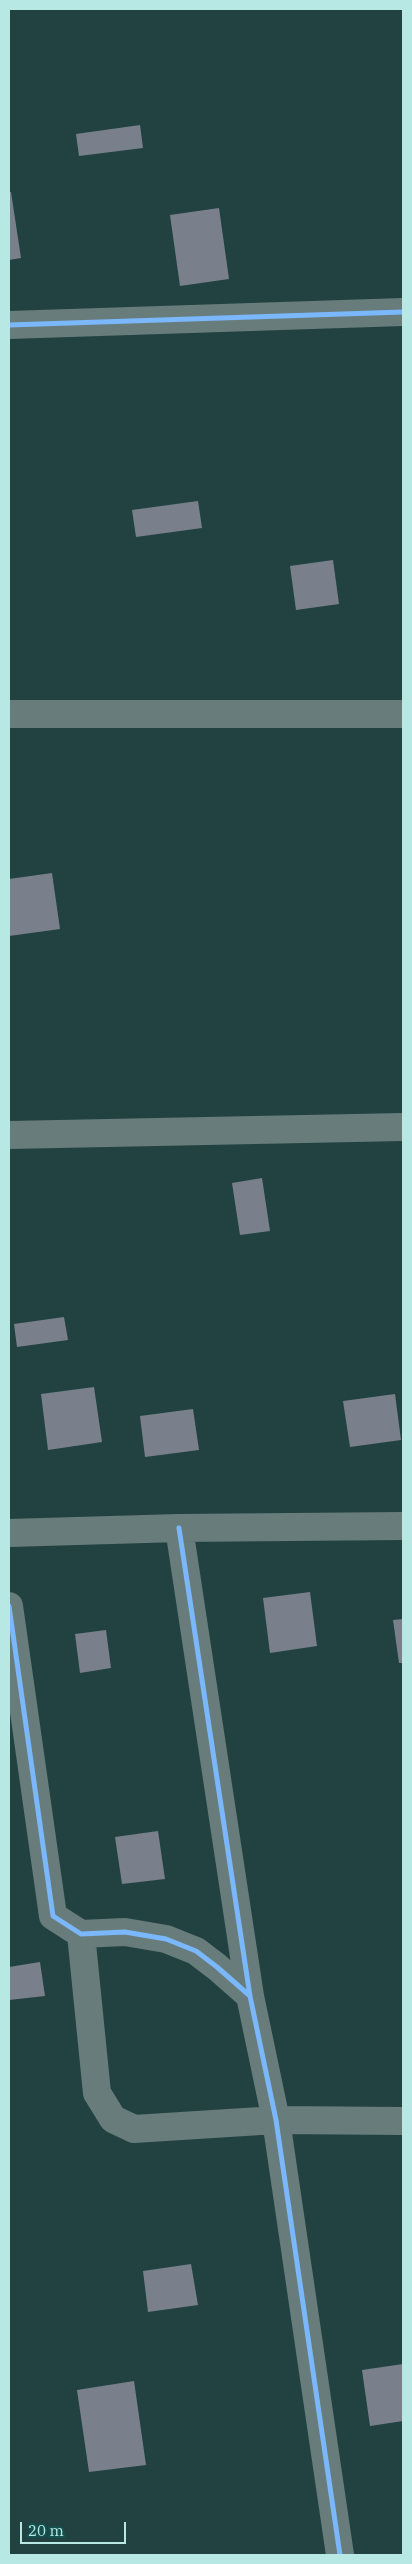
<!DOCTYPE html>
<style>
body{margin:0}
#map{position:relative;width:412px;height:2564px;overflow:hidden;background:#224241;font-family:"IBM Plex Serif",serif}
canvas{display:block}
.frame{position:absolute;inset:0;border:10px solid #b8e8e4;pointer-events:none}
.scale{position:absolute;left:20px;top:2522px;width:106px;height:22px;box-sizing:border-box;border:2px solid #b8e8e4;border-top:0;padding-left:6px;font-size:15px;line-height:18px;white-space:nowrap;color:#b8e8e4;-webkit-text-stroke:4px #14504e;paint-order:stroke}
</style>
<div id="map">
<canvas width="412" height="2564"></canvas>
<div class="frame"></div>
<div class="scale">20 m</div>
</div>
<script>
const g = document.querySelector('canvas').getContext('2d');
g.lineJoin = 'round';
function paint(path, color) { g.fillStyle = color; g.fill(path, 'evenodd'); }
function strokePath(path, color, width, dash) { g.strokeStyle = color; g.lineWidth = width; g.lineCap = dash ? 'butt' : 'round'; g.setLineDash(dash || []); g.stroke(path); }
paint(new Path2D(`
 M140 125 143 148 79 156 76 134Z
 M9 192H11L21 258 9 260Z
 M219 208 229 279 180 286 170 215Z
 M198 501 202 528 136 537 132 510Z
 M333 560 339 604 296 610 290 566Z
 M52 873 60 929 9 936V879Z
 M262 1178 270 1231 240 1235 232 1183Z
 M64 1317 68 1340 17 1347 14 1324Z
 M94 1387 102 1442 48 1450 41 1394Z
 M395 1394 401 1440 350 1447 343 1401Z
 M193 1409 199 1450 145 1457 140 1416Z
 M310 1592 317 1646 270 1653 263 1598Z
 M403 1619V1663H399L393 1620Z
 M106 1630 111 1668 80 1673 75 1634Z
 M158 1831 165 1879 122 1884 115 1837Z
 M40 1962 45 1996 9 2000V1967Z
 M191 2264 198 2305 148 2312 143 2271Z
 M403 2364V2421L370 2426 362 2370Z
 M134 2381 146 2465 89 2472 77 2390Z`), '#79808c');
strokePath(new Path2D(`
 M9 325 403 312
 M9 714H403
 M9 1135 403 1127
 M179 1528 250 1996 276 2120 340 2555
 M9 1533 179 1528 403 1526
 M9 1606 53 1916 81 1934 125 1932 166 1939 196 1951 217 1967 250 1996
 M81 1934 97 2093 113 2119 134 2129 276 2120 403 2121`), '#687c7c', 28);
strokePath(new Path2D(`
 M9 325 403 312
 M179 1528 250 1996 276 2120 340 2555
 M9 1606 53 1916 81 1934 125 1932 166 1939 196 1951 217 1967 250 1996`), '#7ab7fb', 5);
</script>
